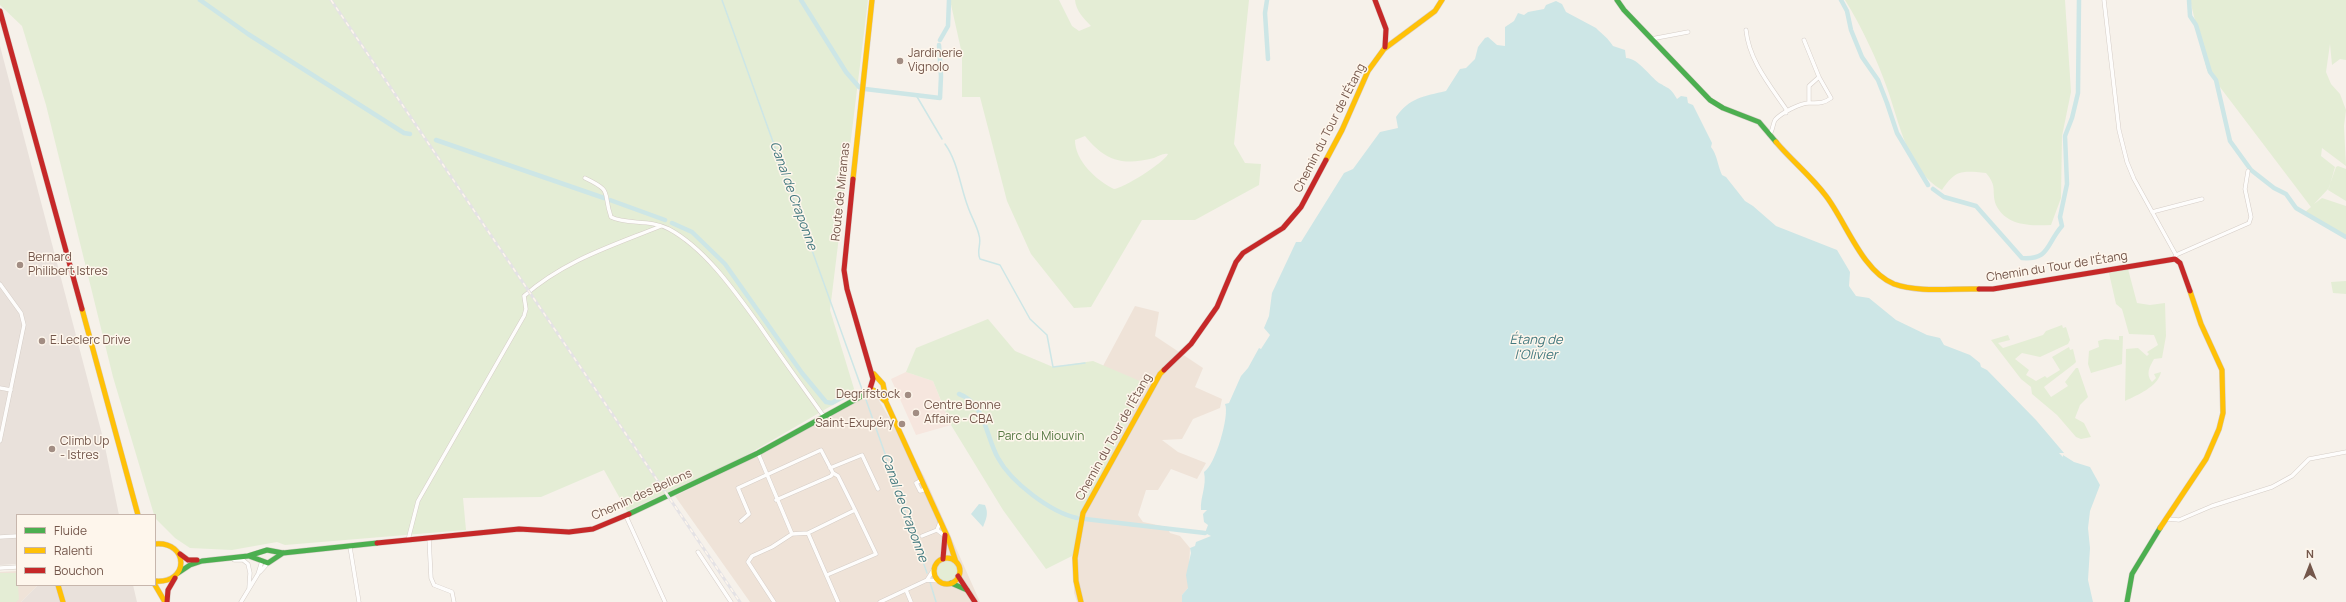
<!DOCTYPE html>
<meta charset="utf-8">
<style>
body{margin:0}
#map{position:relative;width:2346px;height:602px;overflow:hidden;background:#f6f1ea;font-family:Manrope,sans-serif}
canvas{display:block}
.legend{position:absolute;left:16px;top:514px;width:140px;height:72px;box-sizing:border-box;background:#fef6ec;border:1px solid #c7b6ac;margin:0;padding:5px 7px;list-style:none;font-size:12px;color:#74574b}
.legend li{display:flex;align-items:center;gap:8px;height:20px}
.legend b{width:20px;border:1px solid #c7b6ac}
.north{position:absolute;left:2290px;top:546px;width:40px;height:40px;-webkit-text-stroke:3px #fef6ec;paint-order:stroke;rotate:0deg;font-size:11px;font-weight:700;line-height:16px;text-align:center;color:#74574b}
.north::after{content:'';display:block;margin:auto;width:14px;height:18px;background:#74574b;clip-path:polygon(50% 0,100% 100%,50% 72%,0 100%)}
</style>
<div id="map">
<canvas width="2346" height="602"></canvas>
<ul class="legend">
<li><b style="height:5px;background:#4caf50"></b>Fluide</li>
<li><b style="height:5px;background:#ffc107"></b>Ralenti</li>
<li><b style="height:5px;background:#c62828"></b>Bouchon</li>
</ul>
<div class="north">N</div>
</div>
<script>
const g = document.querySelector('canvas').getContext('2d');
g.lineJoin = 'round';
function paint(path, color) { g.fillStyle = color; g.fill(path, 'evenodd'); }
function strokePath(path, color, width, dash) { g.strokeStyle = color; g.lineWidth = width; g.lineCap = dash ? 'butt' : 'round'; g.setLineDash(dash || []); g.stroke(path); }
function label(font, color, halo, rows, align = 'center') {
  g.font = font + ' Manrope,sans-serif'; g.lineWidth = 3; g.setLineDash([]); g.textBaseline = 'middle'; g.strokeStyle = halo; g.fillStyle = color; for (const [text, x, y, turn = 0] of rows) {
    g.save(); g.translate(x, y); g.rotate((+turn || 0) * Math.PI / 180); g.textAlign = isNaN(turn) ? turn : align; if (halo) g.strokeText(text, 0, 0); g.fillText(text, 0, 0); g.restore();
  }
}
paint(new Path2D(`
 M1135 306 1159 312 1155 336 1203 368 1195 387 1222 399 1220 408 1193 419 1182 439 1162 440 1178 452 1206 463 1197 479 1171 469 1158 490H1146L1138 515 1143 522 1167 527 1170 533 1180 536 1190 548 1188 588 1182 595V602H1077L1074 593V555L1103 366Z
 M875 394 924 476 980 602H750L675 496 718 475 863 398Z
 M17 571V585H38L21 602H0V572Z`), '#efe3d8');
paint(new Path2D(`
 M906 372 933 381 951 425 916 435 891 379Z`), '#f6e6de');
paint(new Path2D(`
 M0 46 104 442 119 515H17V564L0 565Z
 M38 585H133L137 602H21Z`), '#e9e1db');
paint(new Path2D(`
 M0 0H868L830 310 855 392 740 459 627 511 604 470 541 497 463 498 466 530 285 545 277 542 232 550 190 548 175 538 155 518 113 377 46 105 22 26 0 5Z
 M950 0H1059L1072 26 1079 31 1091 26C1084 19 1076 11 1075 0H1249L1234 144 1245 163 1261 164 1259 185 1195 220H1142L1091 307 1074 308 1031 254 1007 201 980 97H962V54ZM1085 136C1105 161 1123 166 1154 158 1159 156 1163 153 1168 154 1164 163 1122 189 1114 189 1096 180 1075 161 1075 140Z
 M1845 0H2065L2071 92 2062 136 2061 198 2051 225C2031 226 2006 226 1996 205 1991 191 1998 187 1986 173 1962 171 1956 169 1942 190 1907 170 1900 124 1887 88 1878 61 1860 24 1845 0Z
 M2190 0H2346V60L2340 59 2332 65 2330 44 2326 72 2331 84 2340 94 2346 110 2344 126 2346 166 2322 148 2321 156 2335 167 2329 188 2314 204 2322 198 2346 206V238L2304 213 2311 207 2207 70Z
 M2338 166 2346 169V201L2328 190 2336 167Z
 M2128 269 2137 303 2150 305 2165 303 2166 336 2162 358 2154 359C2150 366 2145 374 2152 382L2156 378 2154 374 2161 372C2158 387 2137 395 2125 401L2126 349 2138 348 2147 356 2149 354 2147 352 2158 345 2154 335 2129 334 2122 309 2116 304 2109 273Z
 M2346 281V294L2333 293 2331 282Z
 M988 319 1015 351 1053 367 1093 361 1147 384 1079 519 1074 555 1046 569 1003 510 951 425 933 381 906 372 916 348Z
 M2062 325 2063 328 2066 327 2070 340 2068 344 2040 357 2022 353 2015 359 2029 370 2026 375 2036 381 2045 376 2047 378 2060 370 2052 357 2069 347 2070 350 2073 349 2076 362 2074 364 2044 387 2051 397 2068 386 2065 382 2076 368H2078L2088 397 2080 405 2075 418 2084 423 2091 437 2081 439 2076 437 2057 415 2032 394 2031 387 2021 379 1991 340 2008 335 2010 340 1998 343 2003 348 2043 335 2046 331Z
 M2119 336H2123L2122 364 2091 373 2088 364 2089 351 2099 347 2098 341 2105 339 2119 340Z
 M937 571a10 10 0 1 1 20 0a10 10 0 1 1-20 0Z
 M0 573H17L19 599 16 602H0Z`), '#e4edd5');
paint(new Path2D(`
 M1556 1 1562 4 1566 12 1596 28C1602 34 1608 38 1613 46L1625 50 1626 58C1639 58 1651 79 1661 84 1669 89 1671 88 1677 99L1681 96 1687 97 1688 103 1693 105 1712 143 1711 147C1717 154 1718 167 1722 175L1726 177 1745 201 1753 206 1776 226 1837 250 1850 272 1849 286 1856 296 1869 298 1896 320 1927 335 1940 338 1944 345 1970 355 1980 363 1981 367 1987 370 2036 420 2064 453H2059L2063 457V455L2074 462 2090 467 2100 485 2090 511 2088 528 2090 548 2088 580 2093 602H1182V595L1188 588 1186 575 1191 553 1190 548 1195 546 1196 542 1211 536 1205 533 1208 525 1204 522 1203 514 1207 510H1201C1200 497 1207 486 1204 472 1215 466 1230 415 1225 404L1229 403 1241 376 1248 368 1259 348 1261 349 1270 335 1264 328 1269 316 1272 293 1296 242H1301L1344 173 1353 169 1380 132 1398 128 1396 117C1409 98 1424 96 1446 91L1460 69 1466 68 1475 59 1478 47 1485 38 1488 37 1497 45 1505 46V27L1514 21 1518 13 1524 15 1528 12 1544 9 1546 5Z
 M979 504 985 505C989 514 986 519 983 527L971 514Z`), '#cde6e6');
strokePath(new Path2D(`
 M722 0 863 392
 M916 95 942 139
 M945 144C958 162 960 186 968 207 971 216 977 226 979 235 982 244 976 251 980 259L1000 265 1030 319 1047 335 1053 367 1085 363
 M865 397 927 573
 M930 582 936 602`), '#cde6e6', 1.5);
strokePath(new Path2D(`
 M200 0 248 34 404 133 410 134
 M801 0 846 72 859 87
 M1267 0 1265 13 1268 59
 M1841 0 1847 11 1851 30 1862 57 1878 80 1887 103 1897 133 1928 185
 M2189 0 2190 16 2196 25 2210 72 2216 80 2230 141 2251 170 2274 188 2286 194 2296 208 2346 237
 M940 40 948 26 949 0
 M865 89 940 98 941 76 939 45
 M436 140 604 198
 M1933 189 1944 197 1976 206 2022 258C2050 260 2046 244 2062 226L2060 217 2067 184 2065 136 2072 118 2078 93 2079 0
 M610 200 665 220
 M672 223 692 232 725 264 802 373 826 402 832 403 850 393
 M959 394C985 403 986 437 998 458 1011 482 1050 512 1077 518
 M1085 519 1205 533`), '#cde6e6', 4.5);
const street = new Path2D(`
 M2104 0 2119 130 2127 162 2134 179 2176 255 2175 259
 M1746 30C1749 60 1769 84 1786 109V113
 M1651 39 1688 32
 M1809 103V86L1819 77
 M1770 134C1773 130 1773 123 1775 120 1781 113 1800 103 1809 103 1818 103 1823 104 1831 98L1819 77 1804 40
 M585 178C614 192 602 191 611 217 626 225 650 219 669 229 706 249 736 293 760 326 781 357 803 387 825 418
 M2152 212 2202 199
 M2176 255 2249 223 2251 217 2245 189 2248 171
 M0 284 21 313 24 325 0 441
 M0 388 11 390
 M758 453 792 534 808 533 838 602
 M830 468 862 455 878 489
 M833 473 838 476 855 510
 M922 480 916 483 920 491 926 489
 M626 516 665 602
 M2168 519 2179 520 2212 506 2272 487 2292 476 2309 459 2346 452
 M741 521 749 514 738 488 821 450 833 473 831 476 776 500
 M940 522 937 530 945 536
 M808 533 855 510 876 554 827 575
 M922 536 937 530
 M0 537 17 536
 M429 538 431 578 434 585 452 592 454 602
 M408 540 418 501 524 316 526 309 524 296C565 260 612 246 661 226
 M350 547 359 602
 M698 552 731 602
 M234 560H243L248 564 250 573 249 588
 M0 568 17 567
 M934 569 927 580 939 581
 M260 572 268 563
 M906 590 911 602
 M241 602 258 574 262 561
 M774 602 748 562 752 556 772 547 792 534
 M880 602 927 580`);
const fast = new Path2D(`
 M1617 0 1624 10 1710 100 1723 108 1759 122 1776 142
 M629 514 758 453 869 392 875 391
 M249 556 268 563 283 553
 M178 573 190 565 202 561 248 556 267 550 283 553 377 543
 M951 583 967 590
 M2127 602 2132 574 2160 528`);
const slow = new Path2D(`
 M1776 142C1792 161 1811 176 1826 196 1846 222 1862 271 1894 284 1919 293 1953 288 1979 289
 M1326 160 1342 130 1368 71 1384 49 1435 11 1442 0
 M853 179 872 0
 M82 309 138 515
 M874 374 883 384 886 399
 M873 390 886 402 948 538 956 562
 M2160 528 2206 459 2219 429 2223 413 2222 370 2201 324 2190 291
 M155 544C189 541 190 584 155 581
 M934 571a13 13 0 1 1 26 0a13 13 0 1 1-26 0Z
 M58 585 63 602
 M155 585 165 602
 M1081 602 1076 581 1075 558 1083 513 1160 374 1164 370`);
const jam = new Path2D(`
 M1375 0 1386 29 1385 47
 M0 11 82 309
 M853 179 844 270 847 289 873 379 869 392
 M1979 289H1993L2175 259 2180 263 2190 291
 M1164 370 1191 344 1217 307 1236 262 1243 253 1283 228 1301 207 1326 160
 M377 543 519 529 569 532 593 529 629 514
 M180 554 188 560H197
 M943 559 945 535
 M958 576 975 602
 M167 602 168 590 175 578`);
strokePath(street, '#d5cdc7', 4.5);
strokePath(fast, '#d5ccc6', 6);
strokePath(slow, '#d5ccc6', 6);
strokePath(jam, '#d5ccc6', 6);
strokePath(street, '#fefdfc', 3.5);
strokePath(fast, '#4caf50', 5);
strokePath(slow, '#ffc107', 5);
strokePath(jam, '#c62828', 5);
const rail = new Path2D(`
 M331 0 740 602`);
strokePath(rail, '#e4e2e5', 3);
strokePath(rail, '#fef6ec', 1.5, [4.5]);
for (const [x, y, r, color] of [
 [900,61,4,"#a28d83"],
 [20,265,4,"#a28d83"],
 [42,341,4,"#a28d83"],
 [908,395,4,"#a28d83"],
 [916,413,4,"#a28d83"],
 [902,424,4,"#a28d83"],
 [52,449,4,"#a28d83"]
]) { const dot = new Path2D(); dot.arc(x, y, r, 0, 2 * Math.PI); g.fillStyle = color; g.fill(dot); strokePath(dot, '#fef6ec', 1.5); }
label('12px', '#74574b', '#fef6ec', [
 ["Jardinerie",908,54],
 ["Vignolo",908,68],
 ["Bernard",28,258],
 ["Philibert Istres",28,272],
 ["E.Leclerc Drive",50,341],
 ["Degrifstock",900,395,"right"],
 ["Centre Bonne",924,406],
 ["Affaire - CBA",924,420],
 ["Saint-Exupéry",894,424,"right"],
 ["Climb Up",60,442],
 ["- Istres",60,456]
], 'left');
label('12px', '#74574b', '#fef6ec', [
 ["Chemin du Tour de l'Étang",1330,128,-63],
 ["Route de Miramas",841,192,-84],
 ["Chemin du Tour de l'Étang",2057,267,-9],
 ["Chemin du Tour de l'Étang",1114,437,-61],
 ["Chemin des Bellons",642,495,-24]
]);
label('12px', '#567943', '#fef6ec', [
 ["Parc du Miouvin",1041,437]
]);
label('italic 13px', '#43797f', '#fef6ec', [
 ["Canal de Craponne",793,196,70],
 ["Étang de",1536,340],
 ["l'Olivier",1536,355],
 ["Canal de Craponne",904,508,70]
]);
</script>
